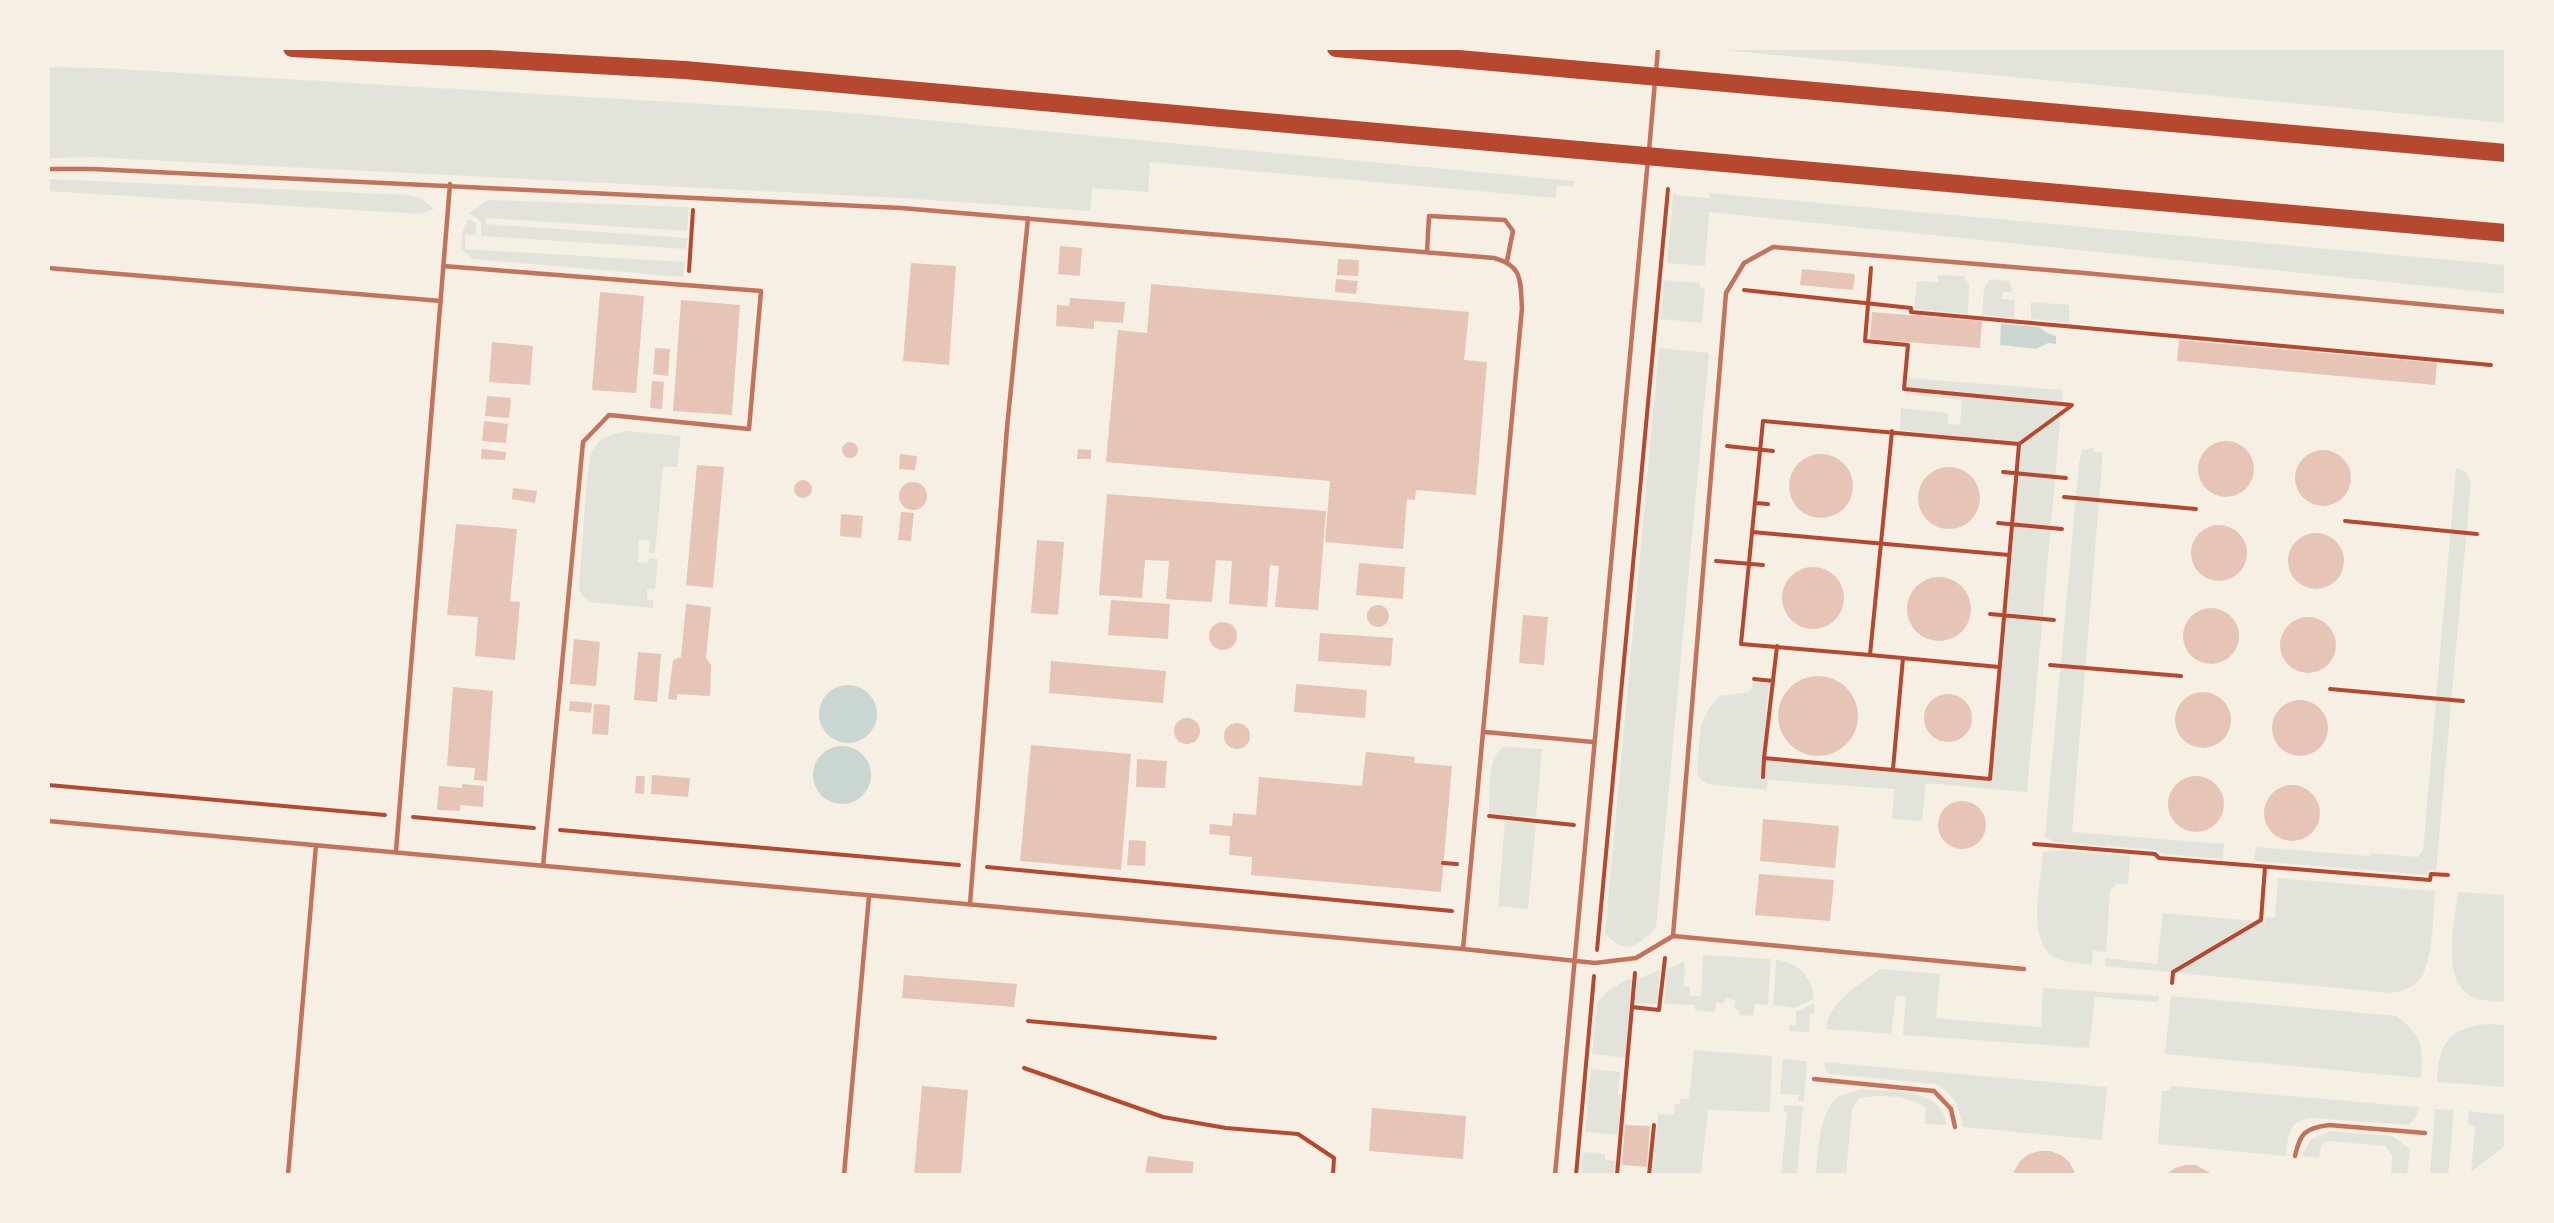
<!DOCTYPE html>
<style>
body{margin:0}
#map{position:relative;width:2554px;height:1223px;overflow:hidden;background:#f6efe4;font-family:Helvetica,sans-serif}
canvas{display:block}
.frame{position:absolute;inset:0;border:50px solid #f6efe4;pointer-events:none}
</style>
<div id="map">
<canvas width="2554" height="1223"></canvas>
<div class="frame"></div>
</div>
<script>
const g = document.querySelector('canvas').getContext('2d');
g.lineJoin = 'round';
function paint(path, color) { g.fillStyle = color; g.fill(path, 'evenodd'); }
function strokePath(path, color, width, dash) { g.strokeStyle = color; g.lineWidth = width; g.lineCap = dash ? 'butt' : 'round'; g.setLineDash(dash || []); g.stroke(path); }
paint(new Path2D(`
 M1701 48H2506V123Z
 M48 67 100 68 840 112 1574 181 1573 186H1557L1556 198 1150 162 1148 192 1092 188 1090 211 901 198 91 157 48 158Z
 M48 179 410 195 421 198 434 209 420 214 48 191Z
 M1709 193 2506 265V294L1709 212 1705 266 1667 263 1673 195 1709 198Z
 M488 200 689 207 687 231 486 218V224L688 238 686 249 481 236V221L469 213Z
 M468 219 476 223V235H465V249L685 262 683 277 473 259 461 249 462 233Z
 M1938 275 1964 276 1969 285 1968 314 1914 309 1917 281 1938 282Z
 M1990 279 2010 281 2012 292H2003L2002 299 2015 300 2014 318 1982 315 1984 289Z
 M1664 280 1700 283V288L1705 289 1702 323 1661 319Z
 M2031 302 2069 305V323L2031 319Z
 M1659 348 1709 353 1656 928C1637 946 1626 957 1605 933Z
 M1908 378 2063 390 2027 792 1926 783 1922 821 1892 819 1894 789 1768 780 1766 790 1707 784 1699 778 1697 771 1701 725 1710 707 1720 696 1750 692 1753 683 1769 684 1763 759 1991 780 2020 443 1900 430 1901 408 1948 413V424L1960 425 1962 400 1906 394Z
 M628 431 681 436 677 467H663L655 553H649L650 540H639L638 562 647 563 649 558 658 559 655 589H647V599L653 600V608L590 602 583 597 579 589 587 477 591 453 600 440 614 434Z
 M2094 447V452H2102V463L2072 832 2224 844 2223 859 2163 854 2157 850 2055 842 2045 837 2079 463 2082 451Z
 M2456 468 2466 472 2471 482 2436 871 2428 870V875L2254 861 2256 847 2370 856 2371 853 2418 857 2423 851Z
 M1503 747 1542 749 1536 817 1489 814C1490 794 1486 760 1503 747Z
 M1505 821 1536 824 1528 909 1498 906Z
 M2052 850 2130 856 2128 884H2117L2110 890 2106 952 2093 951 2092 965C2082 963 2070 963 2060 960 2024 948 2041 881 2043 853Z
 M2278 878 2435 891C2433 913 2434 967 2417 982 2410 989 2401 991 2392 993L2105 966V958L2157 964 2163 913 2265 922V917H2275Z
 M2506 880V1002C2497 1001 2486 1001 2478 999 2438 988 2455 921 2458 892L2504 895Z
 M1703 955 1771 959 1768 1005 1755 1004 1753 1016 1739 1015V1011L1734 1008 1736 1001 1726 998 1723 1004 1717 1002 1715 1012 1695 1010V1005L1664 1004 1667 969 1685 961 1684 986 1690 987V996H1701Z
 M1776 960C1797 962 1813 977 1814 999L1795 1008 1773 1005Z
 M1880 969 1940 974 1936 1018 2041 1027 2043 988 2159 996 2158 1002 2095 997 2089 1048 1903 1035 1906 996H1896L1891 1034 1826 1029C1827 1003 1861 983 1880 969Z
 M1660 970 1657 1004 1635 1003 1637 979Z
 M1628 979H1633L1626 1058 1592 1054 1597 1003 1608 991Z
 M2171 996 2397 1016C2424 1038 2423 1046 2421 1078L2165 1054Z
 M1814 1003V1013L1810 1014 1809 1032 1789 1031 1790 1025H1796V1012Z
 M2490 1024 2506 1025V1087L2437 1082C2438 1042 2450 1027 2490 1024Z
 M1694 1050 1772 1056 1770 1112 1708 1110 1701 1175H1653L1658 1114 1674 1115 1675 1104H1680V1099L1689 1098Z
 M1783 1059 1807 1061 1804 1101H1798L1799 1095 1780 1094Z
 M1824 1062 2107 1087 2102 1140 1963 1127C1958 1105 1956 1096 1936 1084L1831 1074 1825 1070Z
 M1591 1069 1620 1072 1618 1094 1623 1095 1619 1135 1585 1132Z
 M2171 1086 2419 1107C2418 1116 2414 1120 2408 1125L2311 1118C2288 1121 2288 1135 2286 1156L2158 1144 2162 1091H2170Z
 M1861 1089C1891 1092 1941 1086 1947 1125L1925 1124 1926 1108C1911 1095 1878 1094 1860 1098L1852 1108 1846 1175H1816C1818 1154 1819 1110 1838 1097 1845 1093 1854 1092 1861 1089Z
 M1784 1105 1803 1106 1797 1175H1781L1787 1112 1783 1111Z
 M2435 1109 2454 1110 2448 1175H2430Z
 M2469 1111 2506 1115V1145L2471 1172 2475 1126 2468 1124Z
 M2330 1131 2392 1136 2410 1149 2407 1175H2391L2392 1155 2385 1146 2328 1141 2321 1145 2319 1158 2302 1156 2311 1139Z
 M1583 1152 1605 1154V1160L1616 1161 1615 1175H1581Z`), '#e2e4dc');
paint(new Path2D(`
 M2001 324 2039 327 2049 334 2056 336V344L2048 343 2036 349 2000 345Z
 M819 714a29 29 0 1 1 58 0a29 29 0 1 1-58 0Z
 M813 775a29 29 0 1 1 58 0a29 29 0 1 1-58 0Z`), '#c9d6d2');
paint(new Path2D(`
 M1060 246 1082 248 1080 276 1058 274Z
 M1338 259 1359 260 1358 276 1337 275Z
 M911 263 956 266 949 365 903 361Z
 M1802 269 1855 274 1853 290 1800 285Z
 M1336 279 1358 281 1356 294 1335 292Z
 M1151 284 1469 312 1464 360 1487 362 1476 495 1416 490 1415 500 1407 499 1403 549 1325 542 1330 481 1106 462 1118 330 1147 333Z
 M600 292 644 296 636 393 592 390Z
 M1070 298 1125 302 1123 323 1094 321V329L1056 326 1057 305 1069 306Z
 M681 300 740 305 732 415 673 411Z
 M1872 312 1982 321 1980 348 1870 339Z
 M2179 340 2437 363 2435 385 2177 361Z
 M492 342 533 346 530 385 489 382Z
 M655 348 670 349 668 376 653 374Z
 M652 381 664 382 662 409 650 408Z
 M487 396 511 398 509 418 485 416Z
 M484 421 508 424 506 443 482 441Z
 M2198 469a28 28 0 1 1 56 0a28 28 0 1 1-56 0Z
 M842 450a8 8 0 1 1 16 0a8 8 0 1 1-16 0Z
 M482 449 506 452 505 460 481 459Z
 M1078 449 1091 450V459H1077Z
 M2295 478a28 28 0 1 1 56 0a28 28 0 1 1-56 0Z
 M1789 486a32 32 0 1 1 64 0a32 32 0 1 1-64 0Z
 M900 454 917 456 915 470 899 469Z
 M697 465 724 467 713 588 686 585Z
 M1918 498a31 31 0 1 1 62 0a31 31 0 1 1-62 0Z
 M794 489a9 9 0 1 1 18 0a9 9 0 1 1-18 0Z
 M899 496a14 14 0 1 1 28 0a14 14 0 1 1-28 0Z
 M513 488 537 491 535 503 512 499Z
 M1107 494 1326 511 1318 610 1275 607 1279 566 1270 565 1267 607 1229 604 1232 561 1216 560 1212 602 1166 599 1169 561 1145 560 1142 598 1099 595Z
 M901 512 914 513 911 541 898 540Z
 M841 514 863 516 861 538 840 536Z
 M456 524 517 529 510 601 520 602 515 660 475 656 478 617 447 615Z
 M2191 553a28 28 0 1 1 56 0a28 28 0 1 1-56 0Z
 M2288 561a28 28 0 1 1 56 0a28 28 0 1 1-56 0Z
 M1037 540 1064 542 1058 615 1031 613Z
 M1359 563 1405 567 1403 599 1356 595Z
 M1782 598a31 31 0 1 1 62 0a31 31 0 1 1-62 0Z
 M1907 609a32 32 0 1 1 64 0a32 32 0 1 1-64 0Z
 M1111 600 1170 604 1168 639 1108 635Z
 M686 604 711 607 706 658 711 665 710 696 677 694V700L668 699 673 660 681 657Z
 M1367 616a11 11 0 1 1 22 0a11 11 0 1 1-22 0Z
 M2183 636a28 28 0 1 1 56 0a28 28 0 1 1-56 0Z
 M1523 615 1548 617 1544 665 1519 663Z
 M2280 645a28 28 0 1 1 56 0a28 28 0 1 1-56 0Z
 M1209 636a14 14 0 1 1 28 0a14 14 0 1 1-28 0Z
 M1320 633 1393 638 1391 666 1318 661Z
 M574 639 600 642 596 686 570 684Z
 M638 652 661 654 657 702 634 700Z
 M1051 661 1166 671 1163 703 1049 693Z
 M1778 716a40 40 0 1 1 80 0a40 40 0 1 1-80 0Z
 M1296 684 1367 690 1365 718 1294 712Z
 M453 687 493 691 487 781 474 780 475 768 447 766Z
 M2175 720a28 28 0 1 1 56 0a28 28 0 1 1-56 0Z
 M1924 718a24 24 0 1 1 48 0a24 24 0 1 1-48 0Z
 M2272 728a28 28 0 1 1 56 0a28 28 0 1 1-56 0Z
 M570 701 592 703 591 713 569 711Z
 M594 704 610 705 608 735 592 734Z
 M1174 731a13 13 0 1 1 26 0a13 13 0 1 1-26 0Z
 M1224 736a13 13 0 1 1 26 0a13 13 0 1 1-26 0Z
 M1031 745 1131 754 1121 870 1020 861Z
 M1366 752 1415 757 1414 763 1452 766 1441 892 1251 875 1252 857 1229 855 1230 836 1209 834 1210 824 1232 826 1233 813 1256 815 1259 777 1362 786Z
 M1137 759 1167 761 1165 788 1136 787Z
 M652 775 690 778 688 797 651 794Z
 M636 776H645L644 794 635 793Z
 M2168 804a28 28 0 1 1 56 0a28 28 0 1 1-56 0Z
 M462 784 484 786 483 807 460 805V811L437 810 439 786 462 788Z
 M2264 813a28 28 0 1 1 56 0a28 28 0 1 1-56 0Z
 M1938 825a24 24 0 1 1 48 0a24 24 0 1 1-48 0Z
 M1763 819 1839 826 1835 868 1760 861Z
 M1129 840 1146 841 1145 866 1127 865Z
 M1759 874 1834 880 1830 921 1755 915Z
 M904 975 1017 984 1014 1007 902 998Z
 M922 1086 968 1090 961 1175H914Z
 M1372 1108 1466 1116 1463 1159 1369 1151Z
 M1625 1125 1650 1126 1647 1167 1622 1165Z
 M2040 1151H2050L2061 1155 2069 1162 2076 1175H2012L2020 1161 2029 1154Z
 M1148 1156 1194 1162 1192 1175H1145Z
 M2185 1165H2196L2214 1175H2165L2175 1168Z`), '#e6c5b7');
strokePath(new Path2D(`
 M1871 268 1865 341 1908 345 1904 389 2072 405
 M689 271 693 210
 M1744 290 1911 308V312L2491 365
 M1892 431 1870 655 1999 667
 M2019 444 2071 406
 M1727 446 1773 451
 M2003 472 2066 478
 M2064 497 2196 509
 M1755 503 1768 504
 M2345 521 2477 534
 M1998 523 2062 529
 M1752 532 2009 555
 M1716 561 1763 565
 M1990 614 2054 620
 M1777 646 1764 758 1990 779 2019 444 1763 421 1741 644 1870 655
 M2050 665 2181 676
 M1754 679 1773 681
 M2330 689 2463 701
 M1893 769 1903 658
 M1763 777 1764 758
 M48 785 385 815
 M1489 816 1574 825
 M413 817 534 828
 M560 830 959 865
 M2034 844 2155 854 2159 858 2430 880 2431 874 2448 875
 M1443 863 1457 864
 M987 867 1452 911
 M1597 950 1668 189
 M2172 983 2173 972 2261 920 2265 867
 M1632 1007 1659 1010 1665 958
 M1028 1021 1215 1038
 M1024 1068 1163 1117 1226 1128 1298 1134 1334 1158 1333 1175
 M1576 1175 1594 976
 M1617 1175 1635 973
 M1649 1175 1654 1125`), '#b5482f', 4);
strokePath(new Path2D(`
 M1656 73 1658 48
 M1649 151 1655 81
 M48 169H93L901 208 1494 258C1524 266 1520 282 1522 308L1463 949
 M1427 252 1429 216 1505 220 1513 231 1507 261
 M443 266 761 291 749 429 609 415 583 442 543 866
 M48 268 441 301
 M1485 732 1593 742
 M48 821 1463 949 1595 963 1636 958 1673 936 2024 969
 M396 851 450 184
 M970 904 1007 428 1028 218
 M1673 936 1726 293 1744 263 1773 247 2084 273 2506 312
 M1814 1079 1934 1091 1951 1109 1955 1127
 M2295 1156C2300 1133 2305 1128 2329 1125L2425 1133
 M288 1175 316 845
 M844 1175 869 896
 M1555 1175 1648 159`), '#c5725c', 4.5);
strokePath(new Path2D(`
 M292 48 685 70 2506 233
 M1336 48 2506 153`), '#b5482f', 18);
</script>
